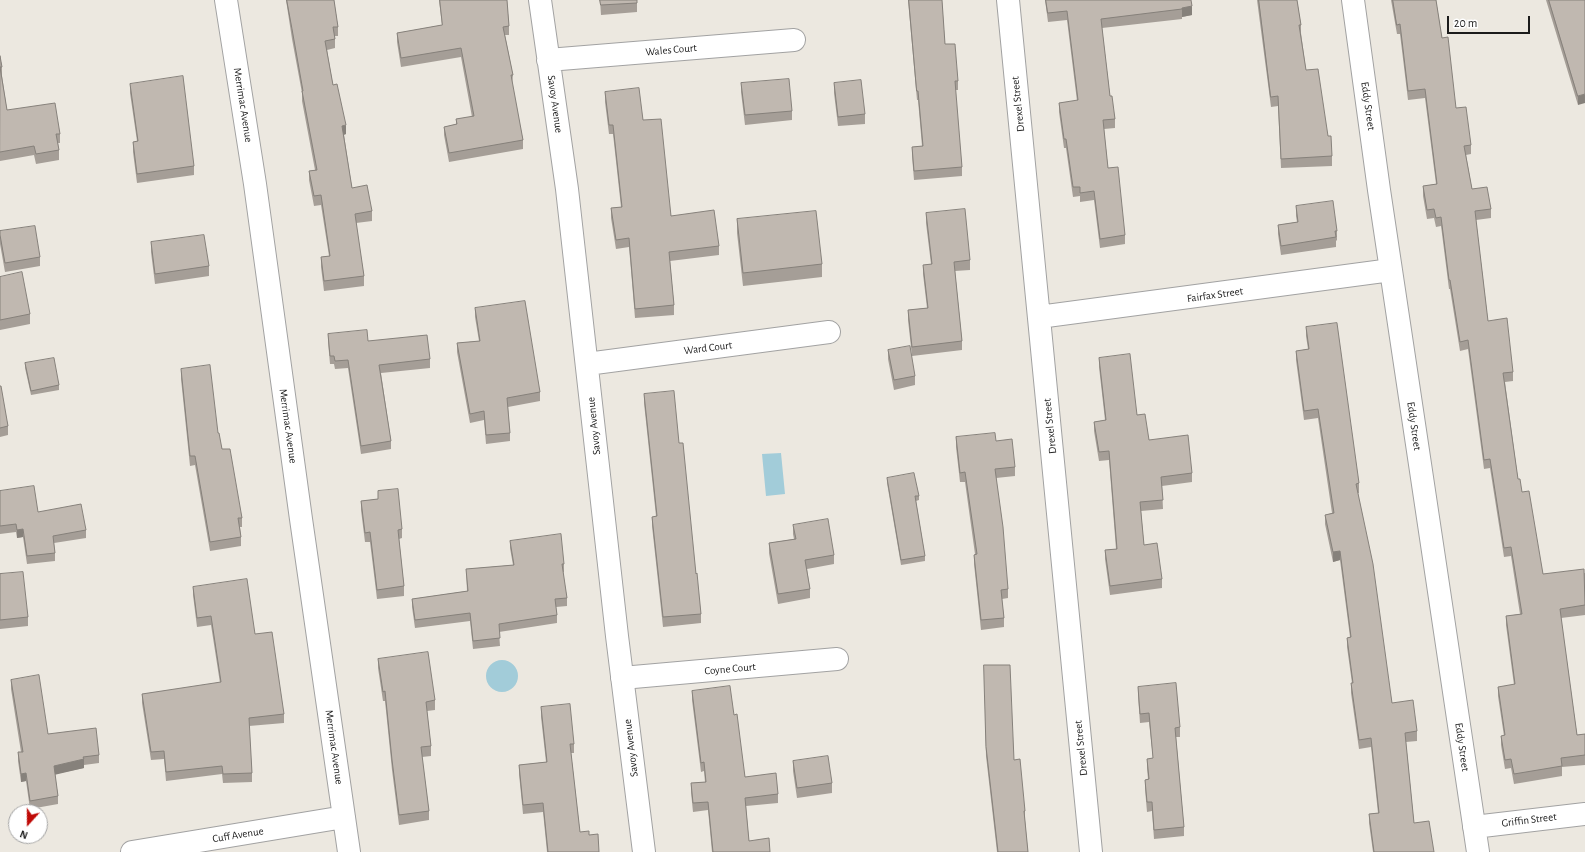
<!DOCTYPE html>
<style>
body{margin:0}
#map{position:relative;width:1585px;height:852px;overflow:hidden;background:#ece8e0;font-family:"Alegreya Sans",sans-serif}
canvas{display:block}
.north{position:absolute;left:8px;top:804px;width:40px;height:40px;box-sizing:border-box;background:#fff;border:1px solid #a4a4a4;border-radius:50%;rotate:201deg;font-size:11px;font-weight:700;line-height:16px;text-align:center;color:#1b1b1b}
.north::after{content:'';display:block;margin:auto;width:14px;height:18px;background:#bf0a07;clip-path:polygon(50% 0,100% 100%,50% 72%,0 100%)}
.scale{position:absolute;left:1447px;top:16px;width:83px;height:18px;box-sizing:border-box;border:2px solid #1b1b1b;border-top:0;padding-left:5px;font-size:12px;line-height:14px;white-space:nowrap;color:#1b1b1b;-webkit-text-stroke:3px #fff;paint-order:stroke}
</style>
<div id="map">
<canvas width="1585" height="852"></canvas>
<div class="north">N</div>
<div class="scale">20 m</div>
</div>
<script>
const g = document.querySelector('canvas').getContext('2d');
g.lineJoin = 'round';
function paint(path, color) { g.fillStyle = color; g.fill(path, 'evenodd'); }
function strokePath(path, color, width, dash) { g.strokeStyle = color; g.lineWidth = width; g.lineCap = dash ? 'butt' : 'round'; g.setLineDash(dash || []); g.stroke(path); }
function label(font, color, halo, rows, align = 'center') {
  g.font = font + ' "Alegreya Sans",sans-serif'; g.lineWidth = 4; g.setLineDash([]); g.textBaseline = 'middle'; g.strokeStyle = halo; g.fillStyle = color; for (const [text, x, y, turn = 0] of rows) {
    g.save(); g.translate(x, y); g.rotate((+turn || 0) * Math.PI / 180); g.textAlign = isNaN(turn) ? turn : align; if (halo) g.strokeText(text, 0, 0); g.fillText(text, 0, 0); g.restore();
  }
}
paint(new Path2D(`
 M781 453 785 494 766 496 762 454Z
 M486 676a16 16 0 1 1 32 0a16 16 0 1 1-32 0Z`), '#a2ccd9');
const street = new Path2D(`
 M226 0 255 184 301 519 349 852
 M540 0 567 189 617 636 644 852
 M1008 0 1091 852
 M1353 0 1379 190 1478 852
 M548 60 794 40
 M1039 317 1391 270
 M587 364 829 332
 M622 678 837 659
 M1474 827 1585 814
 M132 852 344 817`);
strokePath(street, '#a2a2a2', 24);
strokePath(street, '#fff', 22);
paint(new Path2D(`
 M286 0H334L338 27V36H335V48L327 50 333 85 346 134 344 135 352 188 372 211V221L356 223 364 276V286L324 291 321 267V257L329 256 321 205 314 206 309 180V171L315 170 302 101V93L292 39Z
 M439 0H507L509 26V35H505L513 75 512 84 523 140V149L449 162 444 135V127L456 124V119L472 117 461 57 401 67 397 42V33L442 25Z
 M600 0H637V12L601 15Z
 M908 0H942L945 44 958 81V90H955L962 167V176L914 180 912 156V147L922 146 918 100H917Z
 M1045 0H1191L1192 15 1182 17V19L1102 28 1110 96 1115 119V128L1104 129 1108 168 1125 235V244L1100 248 1094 200 1080 202V196L1073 197 1066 148H1064L1059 112V103L1077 101 1067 20 1048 22Z
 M1257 0H1297L1301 25V33L1306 70 1328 136 1332 156V166L1281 168 1278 106 1271 107Z
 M1391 0H1436L1442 38 1456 108 1471 145V154L1466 155 1472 189 1491 209V218L1476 220 1488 321 1513 372V381L1505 382 1518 479 1522 492 1543 574 1585 573V615L1561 618 1577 735 1585 734V765L1562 767V776L1514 784 1511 768 1505 769 1501 745V736H1504L1498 696V687L1514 685 1506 625V616L1520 614 1511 556 1504 557 1490 468 1484 469 1468 349 1460 351 1450 289H1449L1441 226 1436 227 1434 218 1427 219 1423 196V186L1436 184 1425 98 1408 100 1400 34H1397Z
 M1546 0H1585L1578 105Z
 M0 56 2 67V76L7 110 60 134V143H58L59 150V160L36 164 34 155 0 161Z
 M741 83 792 111V120L745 125 741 92Z
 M834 83 865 114V124L838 126 834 93Z
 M130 84 194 166V175L137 183 133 152V142L137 141 130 93Z
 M605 92 643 120 671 216 719 246V255L670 261 674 305V315L635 318 629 247 616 249 611 218V208L621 207 613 134H609L605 102Z
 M1296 206 1337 231V240L1336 241V247L1281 255 1278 234V225L1297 222 1296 216Z
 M926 213 970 260V270L955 271 962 341V350L912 356 908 320V310L927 308 923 274V265L931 264 926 223Z
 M737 219 822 264V277L743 286 737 233Z
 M0 231 40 257V266L5 272 0 244Z
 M151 242 209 266V276L155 284 151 252Z
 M0 277 30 314V324L0 330Z
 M475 308 540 392V401L508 407 510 433V441L486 444 484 420 470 423 457 352V343L479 341 475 317Z
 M1306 327 1359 483V493H1358L1392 703 1417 731V741L1406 742 1414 823 1434 852H1373L1369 823V814L1378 813 1371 747 1359 749 1351 693V683H1352L1347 647V638L1350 637 1340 560 1333 562 1325 524V515L1332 513 1318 418 1304 420 1296 360V351L1308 349 1306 336Z
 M328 334 368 341 430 359V368L381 373 391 441V449L361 454 348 368 335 369 334 364H330L328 342Z
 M888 350 915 376V385L894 390 888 359Z
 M1099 358 1137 415 1149 440 1192 473V482L1162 486 1163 509 1141 511 1144 545 1162 579V588L1110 595 1105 559V550L1116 549 1109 460 1099 461 1094 431V422L1105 420 1099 367Z
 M25 363 59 385V390L31 395 25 368Z
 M181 369 218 433 222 449 242 518V527H240L241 537V546L210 551 195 465 190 466 181 379Z
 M0 386 8 426V435L0 437Z
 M644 394 679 443 701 614V623L663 627 652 526V517L656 516 644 403Z
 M956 437 996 441 1015 467V476L996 478 1008 589V598L1002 599 1004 618V627L981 630 974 564V555L975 554 965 482H960L956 447Z
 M887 478 919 496V500L916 501 925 556V561L901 565 887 483Z
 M0 491 38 512 86 530V538L54 543 55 553V561L27 564 23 537 17 538 16 532 0 534Z
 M378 491 402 529V538L399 539 404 586V596L377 599 370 542H365L361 510V501L378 499Z
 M793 525 834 555V564L807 569 810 589V598L778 604 769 553V543L794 539 793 534Z
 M510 541 564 564V572H563L567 598V606L556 607 557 615V623L499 632 500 646 473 649 470 621 415 628 412 607V599L467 591 466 569 513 565 510 548Z
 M0 574 28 617V626L0 629Z
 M193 587 255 634 284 714V723L249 726 252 773V782L223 783 222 774 166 781 164 759 151 760 142 703V694L220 683 211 625 197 627 193 595Z
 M378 659 435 700V710L427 711 431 746V756L422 757 429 811V820L399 825 392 770 385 701H383L378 668Z
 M984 665 1014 760 1025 811V820L1028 852H997L986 756Z
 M11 680 48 734 99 755V763L84 765V768L55 774 58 796V804L30 809 26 781 21 782 18 761V752H21L11 689Z
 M1138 687 1180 727V737H1176L1184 827V836L1154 839 1152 811 1147 812 1145 789V780L1148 779 1147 768V759L1153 758 1149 722 1140 723 1138 696Z
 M692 691 734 715 745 777 778 794V803L746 806 749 841 770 852H712L708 810 693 812 691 792V783L705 782 704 771 701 772 692 700Z
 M541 707 574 744V753H571L580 832 589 835 599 852H547L543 812 523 814 519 774V765L546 762 541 717Z
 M793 761 832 783V793L797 798 793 771Z`), '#a59e97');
paint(new Path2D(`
 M1192 6V15L1182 17V8Z
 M1585 94V103L1578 105V96Z
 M346 125V134L342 135V126Z
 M23 529V537L17 538V530Z
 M1340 551V560L1333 562V552Z
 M84 759V768L54 775V766Z
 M26 773V781L21 782V774Z`), '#86817b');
const building = new Path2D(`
 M287 0H334L338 27H333L335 39 325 41 333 85 337 84 346 125 342 126 352 188 367 185 372 211 355 214 364 276 324 281 321 257 330 256 321 195 314 196 309 171 317 170 302 91H303L292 29Z
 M440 0H507L509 26 503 27 513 75H511L523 140 449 153 444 127 457 124 456 119 474 116 461 48 401 58 397 33 442 25Z
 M600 0H637V3L601 5Z
 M909 0H942L945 44H955L958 81H955L962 167 914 171 912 147 923 146 918 91H917Z
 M1046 0H1191L1192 6 1182 8V9L1101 19 1110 96H1112L1115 119 1103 120 1108 168 1118 167 1125 235 1100 239 1094 191 1080 193V187H1073L1066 139H1064L1059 103 1078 100 1067 11 1048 13Z
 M1259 0H1297L1301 25H1299L1306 70 1318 69 1328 136H1331L1332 156 1281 159 1278 96 1271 97Z
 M1393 0H1436L1442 38 1448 37 1456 108 1466 107 1471 145 1464 146 1472 189 1487 187 1491 209 1475 211 1488 321 1507 318 1513 372 1503 373 1518 479H1520L1522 492 1529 491 1543 574 1584 569 1585 605 1560 609 1577 735 1585 734V755L1561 758 1562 766 1514 774 1511 759 1505 760 1501 736 1505 735 1498 687 1515 684 1506 616 1522 614 1511 547 1504 548 1490 459 1484 460 1468 340 1460 342 1450 280H1449L1441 217 1436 218 1434 209 1427 210 1423 186 1437 184 1425 89 1408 91 1400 24 1397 25Z
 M1549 0H1585V94L1578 96Z
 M0 56 2 67H0L7 110 55 103 60 134H56L59 150 36 154 34 146 0 152Z
 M183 76 194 166 137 174 133 142 138 141 130 84Z
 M789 79 792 111 745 115 741 83Z
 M861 80 865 114 838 117 834 83Z
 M639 88 643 120 661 119 671 216 714 210 719 246 669 252 674 305 635 309 629 238 616 240 611 208 622 207 613 125H609L605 92Z
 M1333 201 1337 231H1335L1336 237 1281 246 1278 225 1298 222 1296 206Z
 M965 209 970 260 954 262 962 341 912 347 908 310 928 308 923 265 932 264 926 213Z
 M816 211 822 264 743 273 737 219Z
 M35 226 40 257 5 263 0 235V231Z
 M204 235 209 266 155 274 151 242Z
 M22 272 30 314 0 320V277Z
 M525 301 540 392 507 398 510 433 486 435 484 411 470 414 457 343 480 341 475 308Z
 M1337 323 1359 483 1356 484 1373 564 1392 703 1413 700 1417 731 1405 733 1414 823 1429 821 1434 852H1374L1369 814 1379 813 1371 738 1359 740 1351 683H1353L1347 638 1351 637 1340 551 1333 552 1325 515 1334 513 1318 409 1304 411 1296 351 1309 349 1306 327Z
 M367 330 368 341 427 335 430 359 379 365 391 441 361 446 348 360 335 361 334 356H330L328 334Z
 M910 346 915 376 894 380 888 350Z
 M1130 354 1137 415 1145 414 1149 440 1188 435 1192 473 1161 477 1163 500 1140 502 1144 545 1157 543 1162 579 1110 586 1105 550 1117 549 1109 451 1099 452 1094 422 1106 420 1099 358Z
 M54 358 59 385 31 391 25 363Z
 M210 365 218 433H219L222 449H230L242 518H238L241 537 210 542 195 456H190L181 369Z
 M0 386H1L8 426 0 428Z
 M674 391 679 443H683L696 574 697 573 701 614 663 617 652 517 657 516 644 394Z
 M995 433 996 441 1012 439 1015 467 995 469 1003 527 1008 589 1001 590 1004 618 981 620 974 555 977 554 965 472 960 473 956 437Z
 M914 473 919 496H915L925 556 901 560 887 478Z
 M34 486 38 512 81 504 86 530 53 536 55 553 27 556 23 529 17 530 16 524 0 526V491Z
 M398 489 402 529 398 530 404 586 377 590 370 532 365 533 361 501 378 499V491Z
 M828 519 834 555 805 560 810 589 778 594 769 543 796 539 793 525Z
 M561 534 564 564H562L567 598 555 599 557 615 499 624 500 638 473 641 470 613 415 620 412 599 468 591 466 569 514 565 510 541Z
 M23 572 28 617 0 620V574Z
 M247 579 255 634 272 632 284 714 249 718 252 773 223 774 222 766 166 772 164 751 151 752 142 694 221 682 211 616 197 618 193 587Z
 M428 652 435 700 426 702 431 746 421 747 429 811 399 815 392 760 385 691 383 692 378 659Z
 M984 665H1010L1014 760 1020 759 1025 811H1024L1028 852H998L986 747Z
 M39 675 48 734 96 728 99 755 83 757 84 759 54 766 58 796 30 801 26 773 21 774 18 752H23L11 680Z
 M1176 683 1180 727 1175 728 1184 827 1154 830 1152 802H1147L1145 780 1149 779 1147 759 1153 758 1149 713 1140 714 1138 687Z
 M730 686 734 715 737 714 745 777 776 773 778 794 745 798 749 841 769 838 770 852H713L708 802 693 803 691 783 706 782 704 762 701 763 692 691Z
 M570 704 574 744H570L580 832 589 831V835L598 834 599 852H548L543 803 523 805 519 765 547 762 541 707Z
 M828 756 832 783 797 788 793 761Z`);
paint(building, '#c0b8b0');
strokePath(building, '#86817b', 1);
label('11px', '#1b1b1b', '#fff', [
 ["Wales Court",671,50,-5],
 ["Savoy Avenue",555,104,82],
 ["Drexel Street",1018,104,-96],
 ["Merrimac Avenue",243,105,81],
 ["Eddy Street",1368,106,82],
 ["Fairfax Street",1215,295,-8],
 ["Ward Court",708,348,-7],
 ["Merrimac Avenue",288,426,82],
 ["Savoy Avenue",594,426,-96],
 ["Drexel Street",1050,426,-96],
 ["Eddy Street",1414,426,82],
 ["Coyne Court",730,669,-5],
 ["Merrimac Avenue",334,747,82],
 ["Eddy Street",1462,747,82],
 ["Savoy Avenue",631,748,-97],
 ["Drexel Street",1081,748,-96],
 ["Griffin Street",1529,820,-7],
 ["Cuff Avenue",238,835,-9]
]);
</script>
